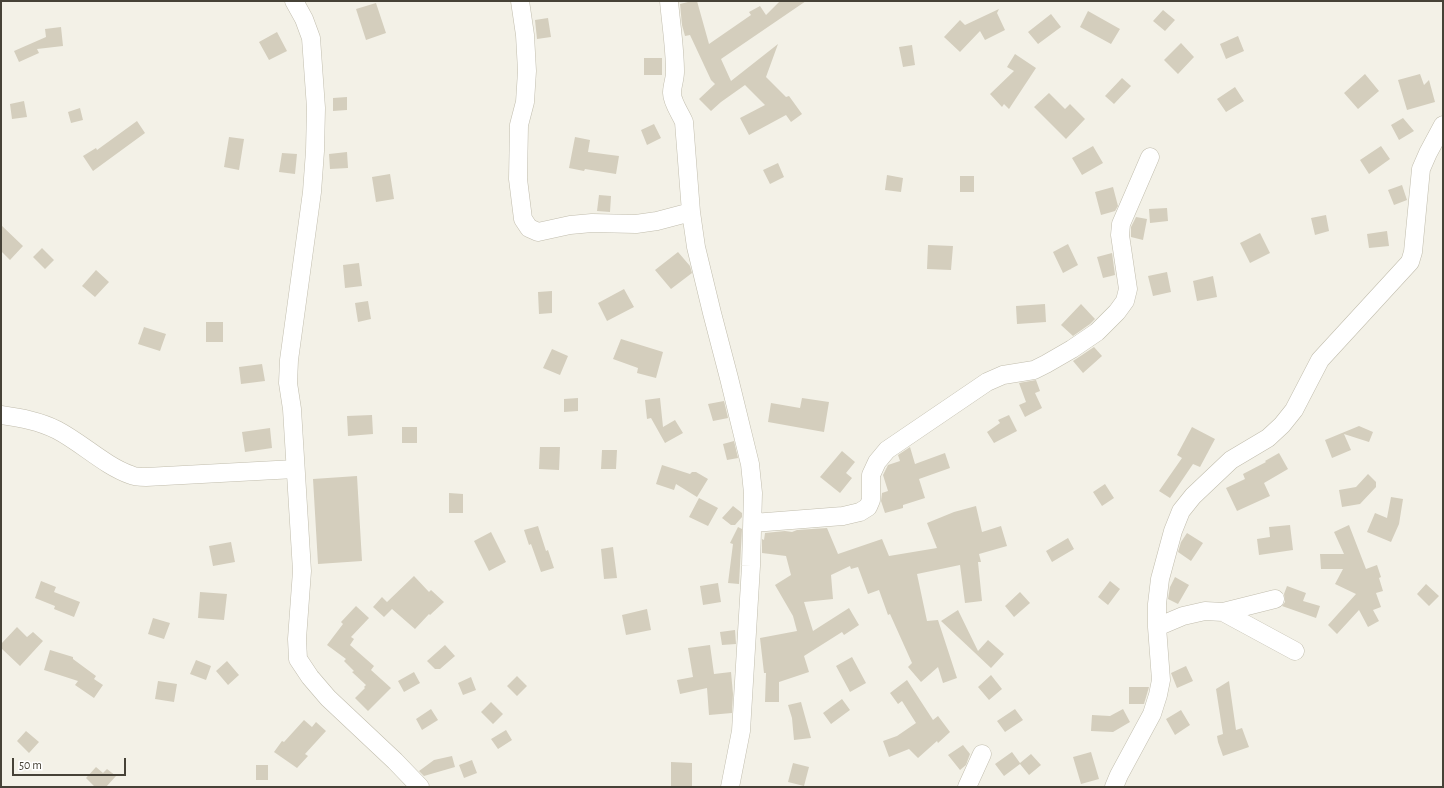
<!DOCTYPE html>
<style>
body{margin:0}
#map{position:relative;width:1444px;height:788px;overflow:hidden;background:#f3f1e7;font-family:"Alegreya Sans",sans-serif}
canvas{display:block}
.frame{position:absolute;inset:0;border:2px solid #464237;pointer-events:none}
.scale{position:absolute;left:12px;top:758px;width:114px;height:18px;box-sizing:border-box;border:2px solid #464237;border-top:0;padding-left:5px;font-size:12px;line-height:14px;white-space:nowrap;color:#464237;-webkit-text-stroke:3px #fff;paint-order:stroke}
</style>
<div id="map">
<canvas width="1444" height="788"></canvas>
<div class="frame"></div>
<div class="scale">50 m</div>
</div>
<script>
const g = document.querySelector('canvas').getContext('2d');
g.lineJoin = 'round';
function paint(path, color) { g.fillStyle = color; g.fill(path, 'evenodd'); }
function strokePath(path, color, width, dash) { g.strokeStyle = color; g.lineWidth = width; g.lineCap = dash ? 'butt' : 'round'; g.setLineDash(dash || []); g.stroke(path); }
paint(new Path2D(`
 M692 1H697L709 44 751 15 749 12 760 6 766 15 780 1H806L721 59 731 81 778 44 766 77 786 97 789 96 802 114 791 122 786 115 749 135 740 118 765 105 745 85 721 102 711 111 699 99 715 84 711 80 690 35 685 36 682 25 680 4Z
 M376 3 386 33 366 40 356 9Z
 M999 9 997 13 1005 30 985 40 980 31 960 52 944 37 960 20 965 25Z
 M1163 10 1175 20 1165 31 1153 21Z
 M1088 11 1120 29 1111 44 1080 27Z
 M1051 14 1061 27 1038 44 1028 32Z
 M548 18 551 37 537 39 535 20Z
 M61 27 63 46 37 49 39 53 19 62 14 51 46 37 45 29Z
 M277 32 287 51 269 60 259 42Z
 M1238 36 1244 51 1226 59 1220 44Z
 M1181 43 1194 57 1178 74 1164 60Z
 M912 45 915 65 903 67 899 47Z
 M1015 54 1036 68 1009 109 1004 104 1002 107 990 94 1014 71 1007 67Z
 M644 58H662V75H644Z
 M1365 74 1379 91 1358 109 1344 93Z
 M1420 74 1424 85 1429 80 1435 102 1407 110 1398 80Z
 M1122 78 1131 86 1114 104 1105 96Z
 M1235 87 1244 101 1226 112 1217 99Z
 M1049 93 1065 109 1070 104 1085 119 1066 139 1034 107Z
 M347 97V110L333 111V98Z
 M24 101 27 117 12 119 10 104Z
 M80 108 83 120 71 123 68 112Z
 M1403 118 1414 131 1399 140 1391 125Z
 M137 121 145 133 93 171 83 156 96 148 97 150Z
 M654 124 661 138 647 145 641 130Z
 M229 137 244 139 239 170 224 167Z
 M575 137 590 140 588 152 619 156 616 174 585 169 584 171 569 168Z
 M1093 146 1103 163 1082 175 1072 158Z
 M1381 146 1390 159 1369 174 1360 160Z
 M347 152 348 168 330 169 329 154Z
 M282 153 297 154 295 174 279 172Z
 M778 163 784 177 770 184 763 170Z
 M390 174 394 199 376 202 372 177Z
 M887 175 903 178 901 192 885 190Z
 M960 176H974V192H960Z
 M1402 185 1407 200 1394 205 1388 190Z
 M1113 187 1118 206 1115 211 1101 215 1095 192Z
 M599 195 611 196 610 212 597 211Z
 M1167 208 1168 221 1150 223 1149 209Z
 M1326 215 1329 231 1315 235 1311 218Z
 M1136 217 1147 219 1143 240 1131 237V227Z
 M1 225 23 246 10 260 1 251Z
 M1387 231 1389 246 1369 248 1367 234Z
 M1260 233 1270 253 1250 263 1240 243Z
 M1068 244 1078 265 1063 273 1053 252Z
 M928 245 953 246 951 270 927 269Z
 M42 248 54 260 45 269 33 257Z
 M678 252 690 266 692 273 671 289 655 270Z
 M1112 253 1115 275 1103 278 1097 257Z
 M359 263 362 286 345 288 343 265Z
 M96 270 109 282 95 297 82 286Z
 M1167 272 1171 292 1153 296 1148 276Z
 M1213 276 1217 297 1197 301 1193 281Z
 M624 289 634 307 607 321 598 303Z
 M552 291V313L539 314 538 292Z
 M368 301 371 319 358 322 355 303Z
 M1045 304 1046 322 1017 324 1016 306Z
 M1081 304 1095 319 1090 324 1073 336 1061 325Z
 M206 322H223V342H206Z
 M144 327 166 334 160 351 138 344Z
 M621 339 663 352 656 378 637 373 638 368 613 359Z
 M1094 347 1102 356 1083 373 1073 361Z
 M552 349 568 356 560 375 543 368Z
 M262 364 265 381 241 384 239 367Z
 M1036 380 1040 391 1035 393 1042 408 1025 417 1019 405 1026 402 1019 383Z
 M578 398V411L564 412V399Z
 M660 398 663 427 675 420 683 433 665 443 651 418 647 419 645 400Z
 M802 398 829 402 824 432 768 422 771 403 800 408Z
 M724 401 728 418 713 421 708 404Z
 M372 415 373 434 348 436 347 416Z
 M1009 415 1017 431 994 443 987 432 1000 423 998 420Z
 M1359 426 1373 432 1369 442 1344 434 1351 450 1332 458 1325 440Z
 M402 427H417V443H402Z
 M1192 427 1215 439 1200 467 1193 464 1170 498 1159 491 1182 458 1177 455Z
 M270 428 272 448 245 452 242 432Z
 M734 441 738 458 727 460 723 444Z
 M540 447H560L559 470 539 469Z
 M910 447 915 464 945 453 950 468 919 479 925 498 903 505V508L885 513 881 501 882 493 888 491 883 475 888 465 900 461 898 455Z
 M602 450H617L616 469H601Z
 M842 451 855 462 846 473 852 478 840 493 820 477Z
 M1279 453 1288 469 1264 483 1270 496 1237 511 1226 488 1245 479 1243 474 1266 462 1265 461Z
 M662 465 690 474 692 472H696L708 479 697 497 676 484 674 490 656 484Z
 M1368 474 1376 482V487L1360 504 1342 507 1339 490 1356 487Z
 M357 476 362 561 318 564 313 479Z
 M1105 484 1114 498 1102 506 1093 492Z
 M449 493 463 494V513H449Z
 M1391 497 1403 499 1399 524 1391 542 1367 532 1375 513 1387 518Z
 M699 498 718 508 708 526 689 517Z
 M733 506 742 513V517L735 525H731L722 518Z
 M976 506 982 532 1001 526 1007 546 979 554 981 562H978L982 601 965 603 960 565 917 574 927 621 938 620 957 678 943 683 938 667 921 682 908 667 912 663 890 614 888 615 879 590 868 594 858 567 851 569 850 566 831 575 833 599 804 602 813 631 849 608 859 625 844 635 842 632 804 656 809 672 779 682V702H765L766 673H764L760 638 797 631 793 616 775 585 791 575 786 556 762 553V539L764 540 765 533 785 531 792 532 797 530 827 528 838 554 882 539 889 556 937 548 927 523 954 512Z
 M1290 525 1293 550 1259 555 1257 539 1270 537 1269 527Z
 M1349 525 1366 569 1377 565 1381 577 1379 578 1383 591 1376 593 1381 607 1373 610 1379 621 1368 627 1359 610 1337 634 1328 625 1356 594 1335 584 1343 569H1321L1320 554H1344L1334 532Z
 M538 526 546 551 548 550 554 568 541 572 531 544 529 545 524 530Z
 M738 527 742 529 739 584 728 583 733 544 730 543Z
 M491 532 506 562 489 571 474 541Z
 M1187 533 1203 543 1191 561 1178 552 1181 542Z
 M1068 538 1074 549 1052 562 1046 551Z
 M231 542 235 562 213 566 209 546Z
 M613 547 617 578 604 579 601 549Z
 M414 576 429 592 431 590 444 602 430 615 429 614 415 629 392 609 384 617 373 607 382 597 387 602Z
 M1175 577 1189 585 1178 604 1168 599 1170 587Z
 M41 581 56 587 54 592 80 602 74 617 54 609 55 606 35 598Z
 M1110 581 1120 589 1108 605 1098 597Z
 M718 583 721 602 703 605 700 586Z
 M1426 584 1439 596 1429 606 1417 594Z
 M1287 586 1306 593 1303 601 1320 606 1316 618 1282 606 1285 602 1284 594Z
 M200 592 227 594 224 620 198 618Z
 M1020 592 1030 603 1014 617 1005 606Z
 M356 606 369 618 351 637 354 639 350 645 374 666 371 670 391 688 368 711 355 698 365 688 364 687 366 685 352 672 354 671 344 661 346 659 327 645 343 624 341 622Z
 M647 609 651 630 626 635 622 615Z
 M958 610 978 651 988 640 1004 654 991 668 941 621Z
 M153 618 170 623 164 639 148 634Z
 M17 627 27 637 33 632 43 641 20 666 1 648V644Z
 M735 630 736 644 722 645 720 632Z
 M445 645 455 656 440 669H435L427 661Z
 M710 645 714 674 731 672 733 694 732 713 709 715 707 688 680 694 677 680 693 677 688 648Z
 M50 650 73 657V659L96 676 94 679 103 685 94 698 75 685 78 681 44 670Z
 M852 657 866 683 850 692 836 666Z
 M196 660 211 666 206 680 190 674Z
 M227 661 239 675 228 685 216 671Z
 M1186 666 1193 681 1177 688 1171 673Z
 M414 672 420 683 404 692 398 681Z
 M991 675 1002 689 989 700 978 687Z
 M517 676 527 686 517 696 507 686Z
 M471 677 476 690 463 695 458 683Z
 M907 680 933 720 938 716 950 732 938 743 937 741 918 758 909 749 889 757 883 741 897 736 916 723 902 701 898 704 890 693Z
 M158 681 177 684 174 702 155 699Z
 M1229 681 1236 730 1242 728 1249 747 1223 756 1218 742 1217 736 1223 734 1216 689Z
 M1129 687H1149L1144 704H1129Z
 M842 699 850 710 831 724 823 713Z
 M491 702 503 714 493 724 481 712Z
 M801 702 811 738 794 740 792 718 788 705Z
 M431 709 438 720 422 730 416 719Z
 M1015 709 1023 720 1005 732 997 721Z
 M1123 709 1130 722 1113 732 1091 731 1092 715 1110 716Z
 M1181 710 1190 725 1175 735 1166 719Z
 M304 720 312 727 316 722 326 731 305 754 308 756 297 768 274 752 282 741 284 742Z
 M506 730 512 740 498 749 491 739Z
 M26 731 39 742 29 753 17 741Z
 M963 745 970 754 966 765 960 770 948 755Z
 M1012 752 1020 763 1031 754 1041 765 1029 775 1020 764 1004 776 995 764Z
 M1091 752 1099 779 1081 784 1073 757Z
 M452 756 455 767 424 776 419 771 434 760Z
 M472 760 477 773 464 778 459 765Z
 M671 762 692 763V787H671Z
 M793 763 809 767 804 786 788 782Z
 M256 765H268V780H256Z
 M96 767 103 773 107 769 116 776 106 787H95L86 778Z`), '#d4cebd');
const minor = new Path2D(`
 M294 1 304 19 311 38 316 108 315 151 312 192 289 360 288 383 292 409 302 571 297 639 298 659 310 677 328 698 395 761 420 787
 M520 1 525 35 527 71 525 102 519 125 518 179 523 219 529 228 538 232 570 225 592 223 636 224 657 221 691 212
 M669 1C671 24 675 48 675 72 675 79 672 86 672 93 672 102 680 113 684 122L691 212 696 247 712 313 729 378 750 464 753 493 751 566 741 731 730 787
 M1 415C21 418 39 421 57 430 82 443 105 466 131 475 135 477 141 477 146 477L295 469
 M753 523 843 516 860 512 868 507 871 500V475L877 462 887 450 987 382 1003 375 1034 370 1046 364 1072 349 1097 332 1117 312 1125 301 1128 289 1120 235 1121 224 1150 157
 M1223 612 1295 651
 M1157 627 1183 616 1205 611 1223 612 1275 599
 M967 787 982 754
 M1114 787 1119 775 1152 714 1158 695 1161 680 1157 627V604L1160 579 1173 531 1181 511 1193 496 1231 460 1268 438 1282 425 1294 410 1320 360 1410 262 1413 252 1421 169 1428 153 1443 125`);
strokePath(minor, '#c1bdad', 19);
strokePath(minor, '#fff', 18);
</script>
